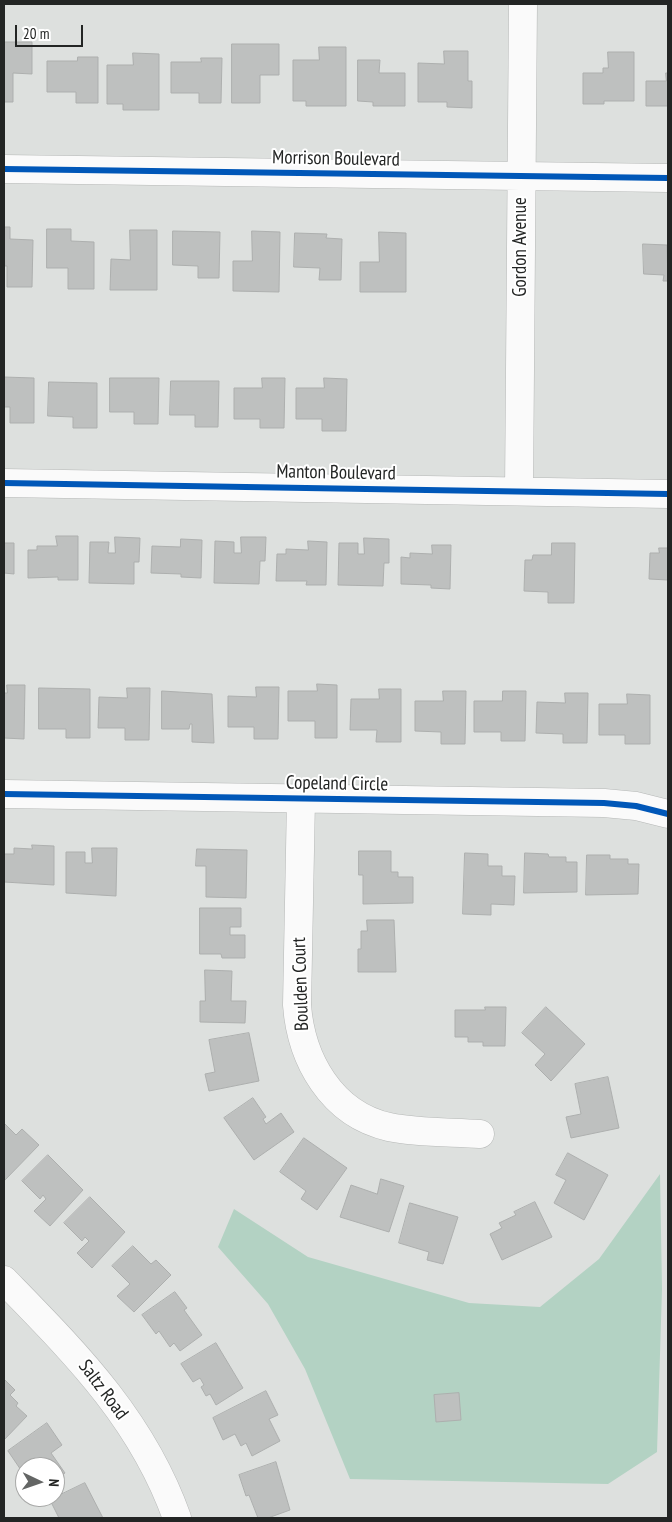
<!DOCTYPE html>
<style>
body{margin:0}
#map{position:relative;width:672px;height:1522px;overflow:hidden;background:#dde0de;font-family:"PT Sans Narrow",sans-serif}
canvas{display:block}
.frame{position:absolute;inset:0;border:5px solid #232524;pointer-events:none}
.north{position:absolute;left:15px;top:1457px;width:50px;height:50px;box-sizing:border-box;background:#fff;border:1px solid #a7a8a7;border-radius:50%;rotate:93deg;font-size:14px;font-weight:700;line-height:20px;text-align:center;color:#232524}
.north::after{content:'';display:block;margin:auto;width:18px;height:22px;background:#646665;clip-path:polygon(50% 0,100% 100%,50% 72%,0 100%)}
.scale{position:absolute;left:15px;top:25px;width:68px;height:22px;box-sizing:border-box;border:2px solid #232524;border-top:0;padding-left:6px;font-size:15px;line-height:18px;white-space:nowrap;color:#232524;-webkit-text-stroke:4px #fff;paint-order:stroke}
</style>
<div id="map">
<canvas width="672" height="1522"></canvas>
<div class="frame"></div>
<div class="north">N</div>
<div class="scale">20 m</div>
</div>
<script>
const g = document.querySelector('canvas').getContext('2d');
g.lineJoin = 'round';
function paint(path, color) { g.fillStyle = color; g.fill(path, 'evenodd'); }
function strokePath(path, color, width, dash) { g.strokeStyle = color; g.lineWidth = width; g.lineCap = dash ? 'butt' : 'round'; g.setLineDash(dash || []); g.stroke(path); }
function label(font, color, halo, rows, align = 'center') {
  g.font = font + ' "PT Sans Narrow",sans-serif'; g.lineWidth = 4; g.setLineDash([]); g.textBaseline = 'middle'; g.strokeStyle = halo; g.fillStyle = color; for (const [text, x, y, turn = 0] of rows) {
    g.save(); g.translate(x, y); g.rotate((+turn || 0) * Math.PI / 180); g.textAlign = isNaN(turn) ? turn : align; if (halo) g.strokeText(text, 0, 0); g.fillText(text, 0, 0); g.restore();
  }
}
paint(new Path2D(`
 M660 1174 662 1289 657 1452 608 1484 350 1479 305 1369 268 1304 218 1247 234 1209 308 1257 469 1303 540 1307 599 1259Z`), '#b3d2c3');
const building = new Path2D(`
 M4 42H32V74L13 73V102H4Z
 M232 44H279V75H260V103H232Z
 M319 47H346V106H306V101H293V60H319Z
 M444 51H468V81H472V108L447 107V102H418V63L444 64Z
 M608 52H634V101H604V104H583V73H603V68H608Z
 M133 53 159 54V110H123V104H107V65H133Z
 M78 57H98V103H76V92H47V61H77Z
 M201 58H222L221 103H199V93H171V62H201Z
 M358 60H380L379 73H405V106H373V102L358 101Z
 M666 73H668V106H646V81H666Z
 M4 227H10V239L33 240 32 287H7V266H4Z
 M47 229H71V241L94 242V289H68V268H47Z
 M130 230H157V290H110L111 259 130 260Z
 M173 231 220 232 219 278H198V266L173 265Z
 M252 231 280 232 279 292 233 291V261H252Z
 M379 232 406 233V292H360V262H379Z
 M295 233 327 234 326 238 342 239 341 280H319L320 268 294 267Z
 M643 244 667 245 668 281H663L664 275 644 274Z
 M4 377 34 378V423H10V407H4Z
 M110 378H159L158 424H134V412H110Z
 M262 378H285L284 428H260V419H234V388H262Z
 M324 378 347 379 346 431H322V419H296V388H324Z
 M171 381H219L218 427H195V415H170Z
 M49 382 97 383V428H73V417L48 416Z
 M56 536H78V580H58V577L28 578V550H37V546H57Z
 M115 537 140 538 139 562H134V584L89 583 90 542H109L108 553H115Z
 M241 537H266L265 561H260L259 584 214 583 215 541 234 542V553H241Z
 M364 538 389 539V563H384L383 586 338 585 339 543H358V554H364Z
 M181 539 202 540 201 578 181 577V574L151 573 152 546 180 547Z
 M308 541 327 542 326 585H306L307 581H276L277 554H286V549L308 550Z
 M4 543H14V574L4 573Z
 M552 543H575L574 603H548V592L524 591 525 560H532L533 555H551Z
 M432 545H451L450 589 431 588V585L401 584V557L410 558V553L432 554Z
 M659 548H668V580L649 579 650 553H659Z
 M317 684 337 685V738H315V721H288V691H317Z
 M7 685H25L24 739 4 738V693H7Z
 M256 687H279L278 739H254V727H228V696L256 697Z
 M39 688 90 689V738H66V729H39Z
 M127 688H150L149 740H125V728H98L99 697 127 698Z
 M379 689H401V742H376L377 730H350L351 699H379Z
 M162 691 212 694 214 743 192 742V724H190L189 729H162Z
 M443 691H466L465 744H441V732L415 731V701H443Z
 M503 691H526L525 741H501V732H474V701H502Z
 M565 693H588L587 743H563V734L536 733 537 702 565 703Z
 M627 694 650 695V744H625V735H599V704H627Z
 M32 845 54 846V885L4 882V854H14V848L32 849Z
 M92 848H117L116 896 66 893V852H85V863H92Z
 M197 849 247 850 246 898 206 897V866H196Z
 M359 851H391V872H398V877H413V903L363 904V875H359Z
 M465 853 488 854V866H502V876H515L514 905 491 904V915L463 914Z
 M525 853 548 854 549 857H566V862H577V892L524 893Z
 M587 855H610V859H628V864H639L638 894 586 895Z
 M200 908H241V927H230V935H245V958H222L221 954H200Z
 M367 920H394L396 972H358V949H361V931H367Z
 M205 970 232 971 231 1001H246L245 1023 200 1022V1001H205Z
 M485 1007H506L505 1046H483V1042H468V1037H455V1010H485Z
 M546 1007 585 1044 551 1081 535 1065 545 1054 522 1033Z
 M249 1033 259 1081 209 1091 205 1074 215 1072 209 1040Z
 M608 1077 619 1128 571 1138 566 1117 581 1114 575 1084Z
 M253 1098 266 1117 263 1119 266 1124 281 1113 294 1132 254 1160 224 1118Z
 M4 1123 16 1135 22 1129 39 1145 5 1180Z
 M304 1138 347 1168 317 1210 301 1199 306 1191 280 1172Z
 M568 1153 608 1175 584 1220 554 1203 566 1180 556 1175Z
 M48 1155 83 1190 50 1226 34 1211 46 1199 43 1195 40 1199 22 1181Z
 M381 1179 404 1186 389 1232 340 1217 351 1185 377 1194Z
 M90 1197 125 1232 92 1268 77 1253 89 1241 85 1237 82 1241 64 1223Z
 M535 1202 552 1237 502 1260 490 1234 502 1228 499 1223 516 1215 514 1212Z
 M410 1203 458 1217 443 1264 427 1260 429 1252 399 1243Z
 M133 1246 151 1264 156 1260 171 1275 134 1312 117 1296 130 1284 112 1266Z
 M175 1292 187 1308 184 1310 202 1335 180 1351 174 1343 170 1347 159 1331 156 1334 142 1315Z
 M216 1343 243 1388 216 1405 210 1394 206 1396 201 1387 204 1385 200 1378 193 1382 181 1364Z
 M4 1379 15 1390 10 1395 18 1403 16 1406 27 1416 4 1440Z
 M266 1391 278 1415 269 1419 280 1441 252 1456 246 1443 241 1446 235 1434 223 1440 213 1418Z
 M459 1393 461 1420 436 1422 434 1395Z
 M47 1423 62 1445 51 1453 65 1473 55 1480V1467H25V1476L8 1451Z
 M276 1462 290 1510 268 1518H258L249 1495 246 1496 239 1475Z
 M85 1483 103 1518H59L50 1500Z`);
paint(building, '#bec0bf');
strokePath(building, '#adafae', 1);
const minor = new Path2D(`
 M4 169 668 178
 M4 483 668 494
 M519 491 523 4
 M4 794 604 803 636 806 668 814
 M301 799 297 1005C301 1059 331 1114 389 1127 417 1133 452 1132 480 1134
 M4 1280C75 1353 142 1419 177 1518`);
strokePath(minor, '#b5b7b6', 29);
strokePath(minor, '#fafafa', 28);
strokePath(new Path2D(`
 M4 169 668 178
 M4 483 668 494
 M4 794 604 803 636 806 668 814`), '#0057b8', 6);
label('19px', '#232524', '#fff', [
 ["Morrison Boulevard",336,159,1],
 ["Gordon Avenue",521,247,-90],
 ["Manton Boulevard",336,473,1],
 ["Copeland Circle",337,784,1],
 ["Boulden Court",301,984,-92],
 ["Saltz Road",103,1390,53]
]);
</script>
